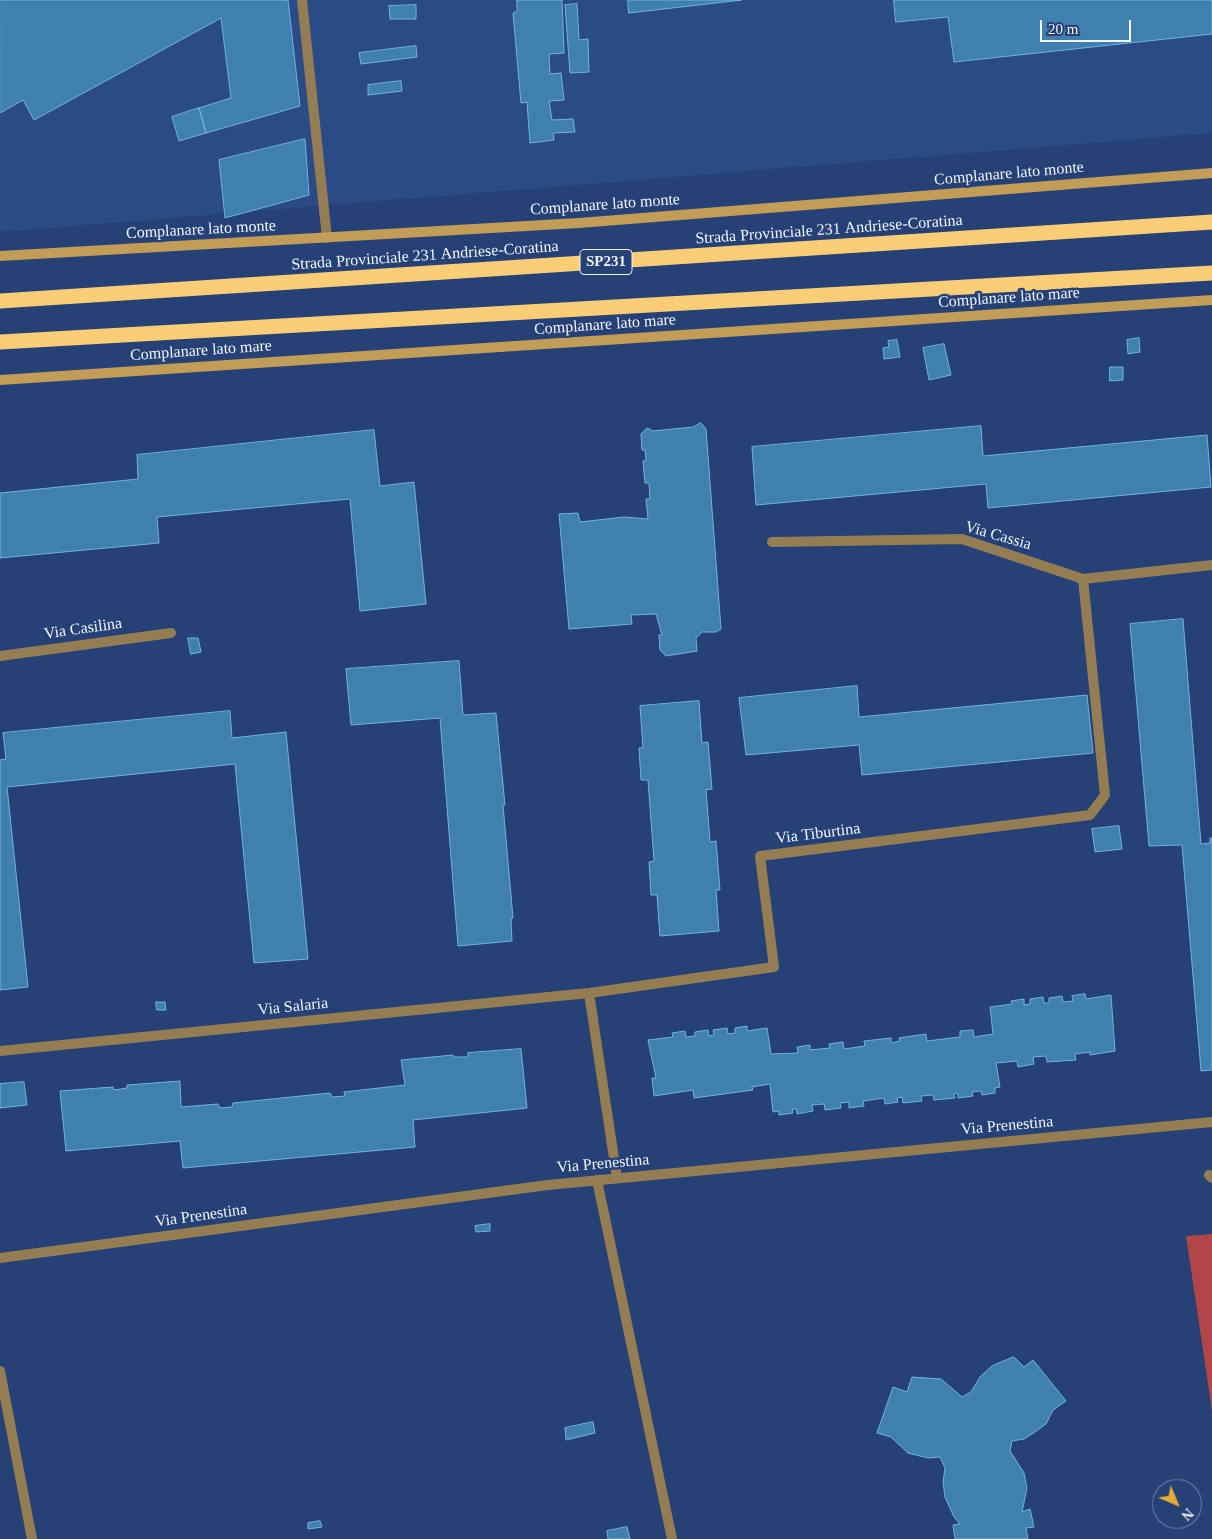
<!DOCTYPE html>
<style>
body{margin:0}
#map{position:relative;width:1212px;height:1539px;overflow:hidden;background:#254176;font-family:"Times New Roman",serif}
canvas{display:block}
.north{position:absolute;left:1152px;top:1479px;width:50px;height:50px;box-sizing:border-box;background:#254176;border:1px solid #7789ab;border-radius:50%;rotate:135deg;font-size:14px;font-weight:700;line-height:20px;text-align:center;color:#f1f4fb}
.north::after{content:'';display:block;margin:auto;width:18px;height:22px;background:#e5ad35;clip-path:polygon(50% 0,100% 100%,50% 72%,0 100%)}
.scale{position:absolute;left:1040px;top:20px;width:91px;height:22px;box-sizing:border-box;border:2px solid #f1f4fb;border-top:0;padding-left:6px;font-size:15px;line-height:18px;white-space:nowrap;color:#f1f4fb;-webkit-text-stroke:4px #254176;paint-order:stroke}
</style>
<div id="map">
<canvas width="1212" height="1539"></canvas>
<div class="north">N</div>
<div class="scale">20 m</div>
</div>
<script>
const g = document.querySelector('canvas').getContext('2d');
g.lineJoin = 'round';
function paint(path, color) { g.fillStyle = color; g.fill(path, 'evenodd'); }
function strokePath(path, color, width, dash) { g.strokeStyle = color; g.lineWidth = width; g.lineCap = dash ? 'butt' : 'round'; g.setLineDash(dash || []); g.stroke(path); }
function label(font, color, halo, rows, align = 'center') {
  g.font = font + ' "Times New Roman",serif'; g.lineWidth = 5; g.setLineDash([]); g.textBaseline = 'middle'; g.strokeStyle = halo; g.fillStyle = color; for (const [text, x, y, turn = 0] of rows) {
    g.save(); g.translate(x, y); g.rotate((+turn || 0) * Math.PI / 180); g.textAlign = isNaN(turn) ? turn : align; if (halo) g.strokeText(text, 0, 0); g.fillText(text, 0, 0); g.restore();
  }
}
paint(new Path2D(`
 M0 0H1212V133L0 232Z`), '#2b4b87');
paint(new Path2D(`
 M1212 1234V1411L1186 1236Z`), '#b14547');
const building = new Path2D(`
 M0 0H288L300 106 206 133 199 108 231 98 221 18 34 120 23 100 0 113Z
 M517 0H562L564 53 549 54 550 74 561 73 564 100 549 101 552 120 573 119 575 132 553 133 554 140 530 143 527 102 521 103 513 13 517 11Z
 M628 0H742L629 13Z
 M894 0H1212V34L954 62 948 17 896 22Z
 M577 4 579 40 588 39 589 72 570 73 565 5Z
 M416 5V19H390L389 6Z
 M416 46 417 57 361 64 359 53Z
 M401 81 402 91 368 95V85Z
 M199 108 206 133 179 141 172 117Z
 M305 139 309 195 225 218 219 160Z
 M1139 338 1140 352 1128 354 1127 340Z
 M897 340 900 357 884 359 883 348 889 347 888 341Z
 M944 344 951 375 929 380 923 348Z
 M1110 367H1123V380L1110 381Z
 M701 423 706 429 721 629 716 632H702L696 638 697 651 666 656 660 650 659 635H662L656 614 631 615 632 624 569 629 559 514 578 513 580 522 624 517 648 519 646 499H650L649 483H645L643 461H646L645 450H642L641 434 647 428 653 431 693 427Z
 M981 426 983 456 1207 435 1211 487 988 508 986 484 756 505 752 447Z
 M374 430 380 486 414 482 426 604 360 611 350 499 157 517 159 543 0 558V493L138 479 137 455Z
 M1183 619 1201 844 1210 843V838H1212V1070L1201 1071 1182 845 1149 846 1130 624Z
 M188 638H198L201 652 191 654Z
 M459 661 463 715 496 713 505 805H503L513 918 511 919 512 941 458 946 440 718 351 725 346 669Z
 M857 686 859 717 1087 695 1093 753 862 775 859 745 746 755 739 698Z
 M699 701 702 743 708 742 712 789 706 790 710 842 716 841 720 890H716L719 931 660 936 657 895H651L649 862 654 861 648 780H641L639 748H643L640 706Z
 M230 711 232 738 286 732 308 959 254 963 235 764 7 787 28 987 0 990V760L6 759 3 733Z
 M1119 826 1122 849 1095 852 1092 829Z
 M1085 994 1086 999 1111 995 1115 1051 1090 1055V1052L1075 1054 1076 1060 1047 1062 1046 1056 1033 1057 1034 1064 1018 1067 1017 1061 996 1063 1000 1087 995 1088V1093L982 1095 981 1091 972 1092 973 1096 958 1098V1093L954 1094 955 1098 934 1100 933 1095 921 1096 922 1101 903 1103 902 1097 897 1098 898 1102 885 1104 884 1098 863 1101 864 1106 849 1108V1102L840 1103 841 1108 825 1110 824 1104 812 1105 813 1111 797 1114 796 1109H792L793 1113 779 1115V1111L773 1112 770 1084 752 1087 753 1090 694 1098 693 1090 654 1096 652 1078H656L648 1040 673 1037 672 1033 685 1031 686 1037 695 1036V1032L708 1030 709 1036 714 1035 713 1030 727 1028 728 1034 735 1033V1028L747 1026V1031L767 1028 771 1054 798 1053 797 1047 810 1045V1050L830 1048 829 1044 843 1042 844 1049 865 1046 864 1041 891 1038V1043L900 1041 899 1038 926 1034 927 1041 960 1037V1031L973 1030 974 1037 993 1034 990 1007 1012 1004 1011 1001 1024 999V1005L1030 1004V999L1043 997 1044 1003H1049V998L1062 996 1063 1002 1073 1001 1072 996Z
 M156 1002H165L166 1010H157Z
 M521 1049 527 1108 413 1120 415 1147 183 1168 180 1141 66 1151 60 1091 113 1087 114 1090 127 1088V1085L180 1081 181 1107 218 1104 220 1108 232 1107 233 1103 330 1093 332 1097 345 1096 344 1092 405 1085 401 1060 453 1055 455 1057H468V1053Z
 M24 1082 27 1105 0 1108V1084Z
 M490 1224V1231L476 1232 475 1226Z
 M1014 1357 1024 1367 1033 1360 1066 1401 1053 1410 1046 1424 1035 1432 1024 1439 1012 1441 1010 1451 1024 1473 1027 1488 1022 1512 1030 1509 1034 1527 1026 1528 1028 1539H955L953 1525 960 1524 954 1517 945 1497 943 1482 945 1468 940 1457 928 1458 908 1453 891 1437 877 1433 893 1387 907 1392 912 1377 941 1379 962 1397 971 1392 980 1377 992 1366Z
 M593 1422 595 1433 566 1440 565 1428Z
 M320 1521 322 1527 308 1529V1523Z
 M627 1527 630 1539H608L607 1531Z`);
paint(building, '#3f80ae');
strokePath(building, '#72b3e3', 1);
strokePath(new Path2D(`
 M302 0 327 238
 M772 542 962 539 1083 579 1212 565
 M0 656 171 633
 M0 1051 589 993
 M1209 1175 1212 1178
 M617 1178 589 993 774 967 760 856 1090 815 1105 795 1083 579
 M597 1180 672 1539
 M0 1258 548 1185 1212 1122
 M0 1371 32 1539`), '#957d53', 10);
strokePath(new Path2D(`
 M0 256 579 223 1212 173
 M0 380 1212 300`), '#c29d57', 10);
strokePath(new Path2D(`
 M0 301 1212 222
 M0 342 1212 273`), '#fbcd77', 15);
for (const [x, y, w] of [
 [606,262,52]
]) { const box = new Path2D(); box.roundRect(x - w / 2, y - 12.5, w, 25, 4); g.fillStyle = '#254176'; g.fill(box); strokePath(box, '#f1f4fb', 1); }
label('bold 15px', '#f1f4fb', null, [
 ["SP231",606,262]
]);
label('16px', '#f1f4fb', '#254176', [
 ["Complanare lato monte",1009,174,-5],
 ["Complanare lato monte",605,205,-4],
 ["Complanare lato monte",201,230,-3],
 ["Strada Provinciale 231 Andriese-Coratina",829,230,-4],
 ["Strada Provinciale 231 Andriese-Coratina",425,256,-4],
 ["Complanare lato mare",1009,298,-4],
 ["Complanare lato mare",605,325,-4],
 ["Complanare lato mare",201,351,-4],
 ["Via Cassia",998,536,16],
 ["Via Casilina",83,629,-8],
 ["Via Tiburtina",818,834,-7],
 ["Via Salaria",293,1007,-6],
 ["Via Prenestina",1007,1126,-5],
 ["Via Prenestina",603,1164,-5],
 ["Via Prenestina",201,1216,-8]
]);
</script>
